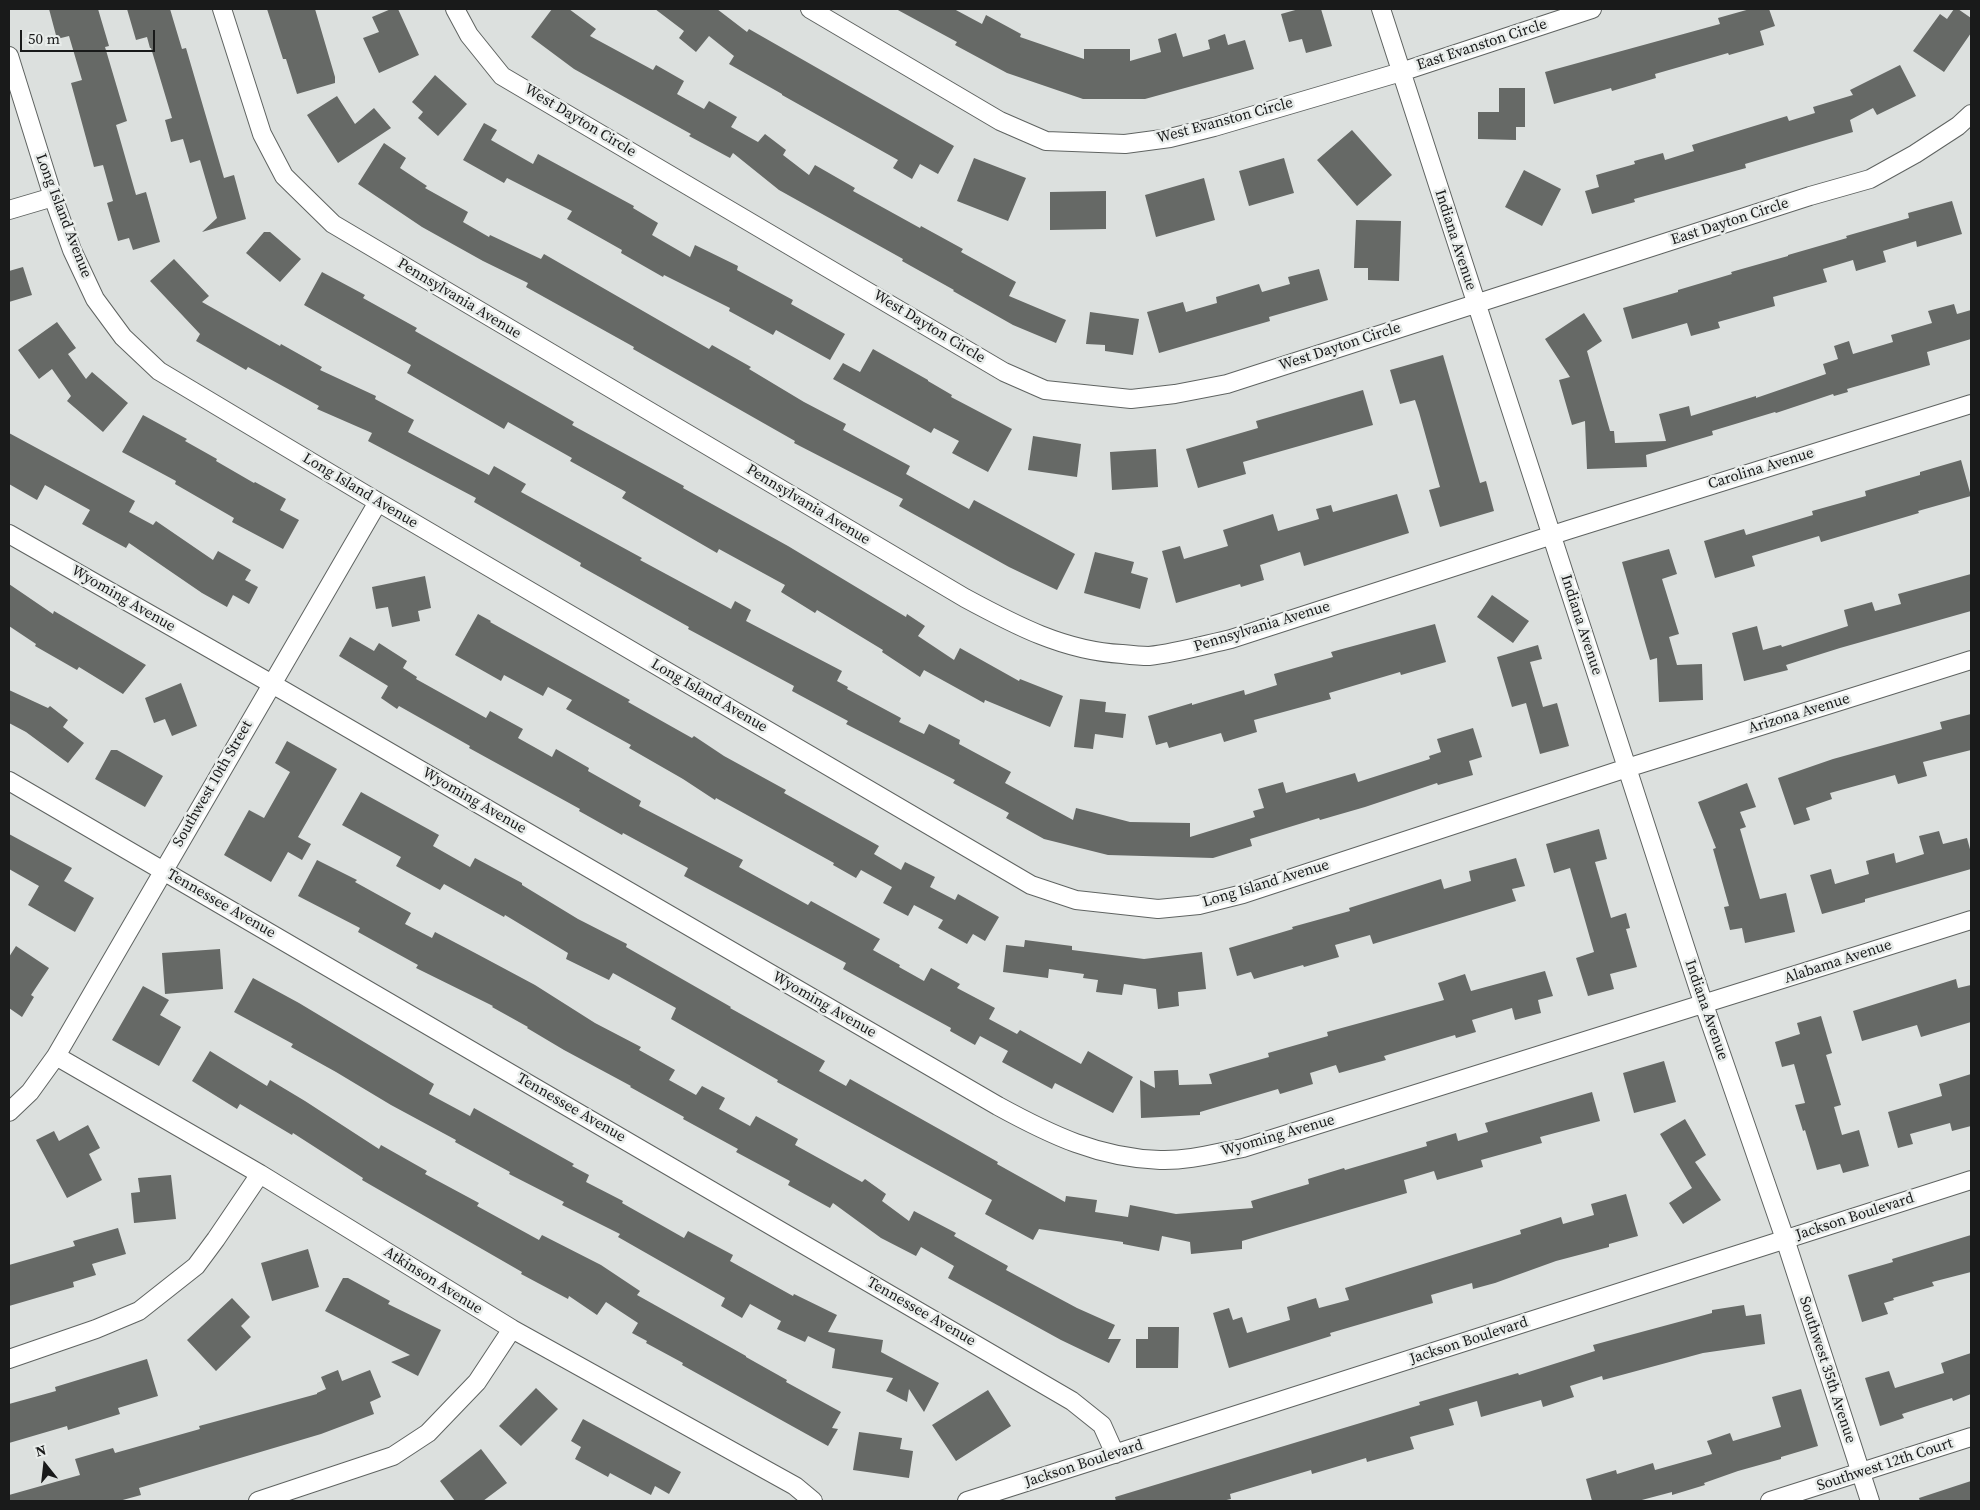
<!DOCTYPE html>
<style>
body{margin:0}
#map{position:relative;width:1980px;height:1510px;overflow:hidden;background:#dce0de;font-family:"Source Serif 4",serif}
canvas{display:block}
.frame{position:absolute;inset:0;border:10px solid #191a1a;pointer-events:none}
.north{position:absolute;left:20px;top:1440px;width:50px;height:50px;-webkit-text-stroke:4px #e9edeb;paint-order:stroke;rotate:344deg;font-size:14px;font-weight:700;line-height:20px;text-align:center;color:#191a1a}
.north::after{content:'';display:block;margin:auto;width:18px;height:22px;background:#191a1a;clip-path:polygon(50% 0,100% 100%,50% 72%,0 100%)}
.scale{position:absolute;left:20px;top:30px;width:135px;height:22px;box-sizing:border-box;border:2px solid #191a1a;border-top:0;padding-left:6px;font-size:15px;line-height:18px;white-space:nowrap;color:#191a1a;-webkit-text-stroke:4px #e9edeb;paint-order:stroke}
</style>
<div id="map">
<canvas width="1980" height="1510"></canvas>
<div class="frame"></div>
<div class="north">N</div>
<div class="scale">50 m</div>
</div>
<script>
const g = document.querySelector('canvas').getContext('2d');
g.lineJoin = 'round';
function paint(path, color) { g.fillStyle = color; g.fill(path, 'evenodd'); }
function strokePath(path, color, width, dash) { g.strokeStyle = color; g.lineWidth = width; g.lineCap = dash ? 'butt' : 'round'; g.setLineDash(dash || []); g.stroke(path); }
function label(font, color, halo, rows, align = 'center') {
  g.font = font + ' "Source Serif 4",serif'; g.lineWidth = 5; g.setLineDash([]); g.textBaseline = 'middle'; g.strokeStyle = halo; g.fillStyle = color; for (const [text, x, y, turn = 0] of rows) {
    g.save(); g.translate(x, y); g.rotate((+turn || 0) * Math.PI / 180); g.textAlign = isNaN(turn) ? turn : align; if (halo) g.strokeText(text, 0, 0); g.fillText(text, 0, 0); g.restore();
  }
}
paint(new Path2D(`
 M49 9H98L109 46 105 47 127 121 116 125 136 195 146 192 160 242 133 250 129 238 118 241 107 203 113 201 103 165 94 167 71 83 82 80 69 36 57 39Z
 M127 9H170L182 49 186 48 224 178 234 175 246 219 202 232 217 218 200 160 190 163 183 139 171 142 165 120 172 118 151 48H150L147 37 136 40Z
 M267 9H315L335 77V83L297 94 286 59H283Z
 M391 9H398L419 55 379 73 363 38 379 32 372 17Z
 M552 9H569L596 29 590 36 653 70 656 65 684 81 677 94 704 109 709 101 737 117 731 127 758 142 765 134 786 150 783 155 809 175 815 165 855 188 853 191 920 228 921 226 963 249 961 252 1016 282 1009 296 1066 320 1056 343 1013 325 953 291 954 290 902 261 903 259 779 190 733 153 730 158 689 136 691 134 574 69 531 37Z
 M655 9H717L747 32 749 29 954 146 938 174 920 164 912 179 893 168 898 160 782 95V94L729 64 734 56 709 36 696 52 679 38 684 31Z
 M896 9H954L982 24 986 15 1021 34 1020 37 1084 59V49H1130V61L1161 52 1158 39 1176 33 1183 57 1210 49 1208 40 1225 34 1228 45 1245 40 1254 69 1145 99H1083L1007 73 955 45 957 42Z
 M1299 9H1321L1332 46 1306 53 1302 39 1289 42 1281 14Z
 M1750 9H1769L1775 26 1760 31 1764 45 1729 55 1728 53 1655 74 1656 78 1612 91 1611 88 1554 104 1545 72 1720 24 1718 18Z
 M1954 9H1958L1971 18V33L1944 72 1913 51 1940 14 1947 19Z
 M1900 65 1916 96 1877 115 1873 108 1850 120 1853 132 1745 164 1746 168 1634 199 1635 202 1592 214 1585 191 1599 187 1596 175 1635 164 1634 161 1663 153 1665 160 1694 151 1692 145 1787 116 1789 121 1815 113 1813 107 1853 95 1850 90Z
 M435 75 467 104 438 136 418 118 423 112 412 102Z
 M1499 88H1525V127H1516V140L1478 139V112H1499Z
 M337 96 355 124 374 108 391 128 338 163 307 115Z
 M484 123 497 130 491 140 533 164 538 154 634 206 633 208 658 223 652 235 690 257 695 245 738 266 737 270 793 300 791 304 845 334 830 360 776 330 773 335 729 311 730 308 664 275 663 277 621 253 622 250 567 219 572 211 507 178 504 183 463 160Z
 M1352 130 1392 175 1357 206 1317 160Z
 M384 143 406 158 400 168 427 186 425 188 468 212 463 222 489 237 490 235 541 259 544 254 709 349 712 345 751 367 749 369 804 402 846 424 843 430 910 466 906 474 969 509 974 500 1075 554 1057 590 1009 567 899 506 903 499 794 443 795 441 633 349 634 347 526 287 528 283 483 261 422 227 358 184Z
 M974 158 1026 178 1008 221 957 201Z
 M1284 158 1294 193 1249 206 1239 171Z
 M1524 170 1561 189 1542 226 1505 207Z
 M1204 178 1215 220 1156 237 1145 195Z
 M1106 191V229L1050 230V192Z
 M1952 201 1962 234 1917 247 1916 241 1883 251 1886 262 1856 271 1853 260 1823 269 1827 282 1773 297 1775 306 1718 322 1720 328 1691 336 1687 323 1632 339 1623 308 1678 292V290L1732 274 1731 272 1788 256V255L1847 238 1846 236 1909 218 1908 213Z
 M1356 220 1401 221 1399 281 1368 280V268H1354Z
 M264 232H270L301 259 280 282 246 253Z
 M174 259 209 296 202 302 280 346 281 344 322 367 320 370 376 396 375 399 414 420 408 432 489 475 494 466 526 484 521 492 642 558 640 560 731 609 735 601 751 610 746 621 842 671 837 681 848 687 847 689 901 718 899 722 924 734 929 724 960 740 959 744 1011 772 1005 783 1073 820 1076 808 1130 822 1190 823V837L1255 817 1253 811 1264 808 1258 789 1283 782 1286 793 1355 773 1358 782 1430 759 1429 756 1441 752 1437 739 1473 728 1482 757 1469 761 1473 775 1438 785 1437 783 1365 807 1320 820 1319 818 1250 839 1252 846 1213 858 1108 855 1044 839 1006 818 1009 813 953 783 955 780 846 724 848 721 792 691 794 686 688 629 689 627 580 566 581 563 474 502 476 498 368 441 372 433 317 409 319 406 248 367 246 370 196 341 200 334 150 281Z
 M23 267 32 295 9 302V271Z
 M1319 269 1328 300 1269 317 1270 321 1159 353 1147 312 1183 302 1186 312 1217 303 1216 297 1259 284 1262 292 1290 284 1288 277Z
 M322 272 365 295 363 298 417 328 415 331 574 422 572 425 684 486 683 488 788 546 906 617 907 614 925 626 918 636 954 660 960 648 1019 681 1020 679 1063 696 1050 727 985 700 984 703 924 670 920 677 882 652 883 650 817 610 815 613 781 592 785 585 719 549 717 553 622 498 626 492 570 461 572 458 508 422 504 429 407 373 411 365 304 305Z
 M1954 304 1957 314 1971 310V339L1927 352 1930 365 1847 389 1848 392 1834 396 1833 394 1776 413 1775 412 1712 431 1713 435 1646 455 1647 467 1587 469 1585 421 1572 425 1559 380 1570 377 1545 339 1584 313 1602 341 1587 351 1610 431H1614L1615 443 1666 441 1659 414 1689 406 1691 416 1756 396V398L1826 374 1823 364 1838 359 1834 346 1849 341 1853 354 1893 342 1891 335 1932 323 1928 311Z
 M1090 312 1139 319 1133 355 1105 351V345L1086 344Z
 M57 322 76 348 68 354 86 379 92 372 128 403 103 432 67 401 71 396 52 369 39 379 18 350Z
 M873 349 928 380V381L952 395 951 397 1012 429 988 472 952 453 959 441 934 428 931 433 833 379 843 363 860 372Z
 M1443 355 1480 483 1486 481 1494 511 1440 527 1429 490 1440 487 1419 412 1415 400 1400 404 1390 370Z
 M1363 390 1373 425 1243 462 1246 474 1198 488 1186 449 1258 428 1256 421Z
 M143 415 187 439 185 441 217 459 216 461 254 483 255 482 286 499 280 510 299 520 283 549 232 522 234 518 175 484 176 481 122 452Z
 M9 433 135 501 129 512 153 525 156 521 213 560 218 551 251 570 245 580 258 587 249 604 233 595 227 607 202 593 129 543 126 548 82 524 90 510 45 485 37 500 9 484Z
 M1033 436 1081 444 1077 477 1028 470Z
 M1156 449 1158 487 1112 490 1110 452Z
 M1961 460 1971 496 1918 511 1919 513 1821 542 1819 536 1752 556 1755 566 1715 578 1704 541 1744 529 1746 535 1813 515 1812 511 1866 496 1865 491 1920 475V472Z
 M1397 494 1409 533 1304 566 1300 552 1260 565 1264 580 1241 587 1240 584 1176 603 1162 551 1180 546 1184 559 1228 546 1223 530 1273 514 1278 531 1319 519 1316 509 1331 505 1333 512Z
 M1669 549 1677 574 1662 579 1679 634 1669 637 1677 665 1702 664 1703 700 1659 702 1657 658 1650 660 1622 562Z
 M1095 552 1134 562 1131 573 1148 578 1140 609 1084 593Z
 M1971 574V611L1840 648 1786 665 1788 670 1744 681 1732 633 1757 626 1763 650 1781 645 1782 647 1848 626 1844 610 1872 602 1875 611 1901 604 1898 594Z
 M425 576 431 608 418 611 420 621 392 627 388 607 376 609 372 587Z
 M9 584 53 614 54 611 146 665 123 694 79 667 77 670 35 646 36 644 9 626Z
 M1492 595 1529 621 1513 643 1477 617Z
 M478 614 491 621 490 622 630 700 628 702 692 738 694 736 724 756 786 790 784 793 879 846 874 854 901 870 905 862 935 877 930 887 955 900 958 894 999 917 985 941 973 934 967 944 938 928 943 920 914 905 908 916 883 903 892 887 861 870 856 878 833 865 834 863 716 798 715 800 683 779 629 748 631 745 566 709 572 700 548 687 543 696 504 675 501 681 455 655Z
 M1435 624 1446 662 1401 675 1400 672 1329 693 1331 699 1254 720 1257 732 1224 742 1221 733 1169 748 1167 742 1156 745 1148 716 1192 703V705L1244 690 1245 695 1277 685 1274 674 1333 657 1331 652Z
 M350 637 374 651 379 643 407 661 403 668 417 677 416 679 486 718 490 711 523 729 518 738 552 757 556 749 589 768 588 771 641 801 639 806 743 860 739 867 808 905 811 901 880 939 873 950 900 965 899 967 924 981 931 968 960 984 957 988 995 1008 989 1019 1017 1034 1020 1030 1081 1064 1088 1051 1133 1077 1113 1113 1055 1083 1052 1089 1002 1062 1008 1051 980 1036 975 1045 950 1031 951 1028 843 969 846 963 684 876 688 868 623 833 622 835 579 811 580 809 469 748 470 746 399 706 397 709 381 698 388 686 339 656Z
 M1538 645 1542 659 1530 662 1543 707 1557 703 1569 746 1540 754 1526 703 1512 707 1497 657Z
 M181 683 197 726 172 736 165 719 154 723 145 698Z
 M9 690 48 708 50 706 68 720 63 727 84 743 68 763 26 732 9 723Z
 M1080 699 1106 702 1105 712 1126 714 1123 738 1095 734 1093 749 1074 747Z
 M1971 714V750L1923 762 1927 776 1898 784 1895 775 1830 793 1832 799 1806 808 1810 820 1794 825 1778 778 1833 759 1942 729 1940 722Z
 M287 741 337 769 298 837 311 844 302 860 288 852 271 882 224 855 249 810 264 818 290 772 275 763Z
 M111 750H117L163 776 145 807 95 779Z
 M1747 783 1756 807 1740 812 1746 827 1740 829 1760 899 1786 893 1795 932 1745 943 1742 928 1730 930 1724 907 1729 906 1713 849 1716 848 1698 802Z
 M361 792 439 835 433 846 470 867 475 858 522 883V885L578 919 627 944 626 947 731 1007 730 1008 825 1061 819 1071 846 1086 850 1079 998 1162 997 1164 1065 1202 1066 1196 1097 1200 1095 1212 1128 1217 1130 1205 1176 1214 1253 1208 1251 1201 1309 1184 1308 1179 1344 1168 1345 1170 1427 1146 1426 1142 1456 1133 1458 1141 1488 1132 1485 1123 1592 1092 1600 1121 1540 1137 1542 1143 1481 1160 1483 1167 1437 1180 1434 1171 1404 1180 1407 1193 1242 1241V1249L1191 1254 1190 1242 1162 1236 1159 1251 1123 1244V1242L1039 1229 1033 1240 985 1214 992 1200 777 1082 778 1080 671 1019 676 1008 613 973 609 980 566 959 568 953 505 915 504 917 444 884 440 890 396 866 401 857 342 825Z
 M1599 829 1607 859 1595 862 1611 918 1626 913 1630 928 1626 929 1637 967 1610 974 1614 989 1588 996 1576 958 1594 952 1570 868 1554 873 1546 844Z
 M1939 831 1943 844 1967 838 1971 853V869L1865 899V902L1822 914 1810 875 1831 869 1835 884 1869 874 1866 861 1894 853 1896 863 1924 854 1919 836Z
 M9 834 72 868 64 881 94 898 75 932 28 905 39 886 9 869Z
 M1516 858 1525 886 1512 889 1516 901 1373 944 1370 935 1335 945 1339 957 1304 967 1303 965 1254 979 1251 972 1237 976 1229 948 1293 929 1292 927 1350 911 1349 908 1441 879 1444 889 1471 881 1469 871Z
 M317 860 357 880 355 882 411 913 405 924 432 938 435 932 477 954 535 985 595 1023 641 1047 639 1050 675 1070 669 1080 696 1095 702 1086 725 1098 719 1109 750 1126 756 1116 798 1139 795 1145 862 1182 865 1179 886 1194 882 1201 909 1221 914 1211 956 1233 954 1236 1008 1266 1006 1270 1077 1308 1115 1325 1108 1339H1121L1109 1363 1061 1340 948 1278 954 1266 921 1247 916 1256 881 1238 833 1203 830 1208 788 1185 790 1181 736 1152 738 1149 683 1119 684 1117 630 1087 631 1086 564 1050 527 1028 528 1027 492 1007 493 1006 416 968 418 965 358 932 360 928 298 896Z
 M1025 940 1072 946V950L1144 959 1202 952 1206 989 1178 992 1179 1006 1158 1009 1156 989 1124 984 1122 995 1096 992 1098 980 1083 978 1084 974 1049 969 1048 978 1003 972 1006 945 1024 947Z
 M16 946 49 968 31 995 34 997 22 1017 9 1008V957Z
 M220 949 223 989 165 994 162 953Z
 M1545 971 1553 996 1538 1000 1541 1013 1515 1020 1512 1008 1472 1020 1476 1032 1456 1038 1455 1035 1384 1056 1386 1060 1339 1073 1336 1065 1310 1073 1313 1084 1280 1094 1278 1089 1200 1112V1115L1141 1118 1140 1080 1155 1088 1154 1071 1178 1070 1179 1085 1212 1084 1209 1074 1269 1057 1268 1053 1328 1036 1327 1032 1444 1000 1438 983 1465 974 1471 991Z
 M253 978 299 1003 434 1084 429 1094 470 1116 474 1108 574 1164 572 1166 589 1175 586 1182 623 1201 622 1203 684 1238 688 1231 733 1255 730 1261 793 1296 794 1294 837 1315 828 1332 883 1340 881 1352 939 1383 924 1412 909 1389 907 1402 886 1391 893 1378 832 1368 835 1349 808 1336 805 1342 777 1329 781 1321 750 1304 742 1318 721 1306 725 1298 618 1237 620 1234 562 1205 564 1202 509 1174 510 1172 455 1142 456 1140 391 1105 336 1072 291 1047 293 1044 234 1012Z
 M1956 979 1958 988 1971 985V1022L1921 1037 1917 1025 1862 1041 1853 1011Z
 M143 986 169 1000 160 1015 181 1027 159 1066 112 1040Z
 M1821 1016 1832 1053 1826 1055 1841 1105 1834 1107 1842 1135 1859 1130 1869 1166 1843 1173 1840 1164 1817 1170 1805 1130 1803 1131 1795 1105 1805 1103 1794 1064 1782 1067 1775 1042 1800 1034 1797 1023Z
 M210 1051 267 1086 270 1080 305 1101 379 1149 381 1145 427 1171 425 1174 479 1203 477 1206 539 1240 542 1235 601 1265 640 1291 637 1295 746 1356V1357L787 1380 786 1382 841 1412 832 1428 838 1429 828 1446 682 1365 683 1363 646 1343 647 1341 632 1333 638 1323 606 1302 597 1315 569 1296 568 1299 521 1274 522 1272 362 1180 363 1178 293 1133 292 1135 240 1104 237 1109 192 1081Z
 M1664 1061 1676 1102 1634 1113 1623 1073Z
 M1971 1074V1126L1952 1131 1950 1123 1910 1134 1913 1144 1898 1148 1888 1112 1942 1096 1939 1084Z
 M1685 1119 1706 1155 1695 1162 1721 1200 1683 1224 1669 1203 1692 1188 1660 1134Z
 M88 1125 100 1148 89 1154 102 1180 67 1198 36 1140 54 1131 59 1141Z
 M171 1175 176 1219 134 1223 131 1193 140 1192 138 1178Z
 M1626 1194 1638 1236 1609 1244V1247L1556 1261 1495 1283 1473 1289 1472 1283 1431 1295 1433 1303 1330 1333 1331 1336 1229 1368 1213 1313 1229 1308 1233 1320 1242 1317 1247 1333 1290 1320 1287 1307 1316 1298 1319 1308 1349 1300 1345 1288 1521 1234 1520 1230 1561 1217 1563 1224 1594 1215 1591 1204Z
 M118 1228 126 1254 92 1264 96 1275 73 1282 74 1287 9 1306V1265L75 1246 73 1241Z
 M1971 1235V1272L1932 1282 1934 1286 1893 1298 1894 1300 1884 1303 1888 1314 1862 1322 1848 1275 1893 1262 1892 1259Z
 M308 1249 319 1287 272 1301 261 1263Z
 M343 1278H348L390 1301 388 1304 441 1330 418 1376 391 1362 410 1355 325 1311Z
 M232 1298 250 1317 241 1326 251 1337 216 1371 187 1340Z
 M1744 1305 1746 1316 1761 1314 1765 1344 1703 1353 1603 1380 1602 1376 1570 1386 1574 1397 1543 1407 1541 1400 1481 1417 1477 1401 1449 1409 1454 1425 1410 1437 1414 1449 1367 1462 1366 1458 1312 1474 1311 1470 1230 1494 1231 1499 1222 1501H1116L1115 1497 1420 1405 1419 1402 1518 1373 1519 1375 1595 1351 1593 1345 1712 1313V1310Z
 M1148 1327H1179L1178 1368H1136V1339H1148Z
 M1971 1353V1394L1953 1401 1952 1398 1902 1414 1904 1418 1880 1426 1865 1378 1889 1371 1895 1388 1944 1373 1941 1363Z
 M147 1359 158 1396 118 1408 120 1414 68 1430 67 1426 9 1443V1404L56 1391 55 1387Z
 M338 1370 342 1381 370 1370 381 1397 370 1402 374 1414 321 1434 139 1488 141 1495 119 1501H9V1495L80 1475 75 1459 113 1448 115 1453 200 1429 199 1426 317 1394V1393L326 1389 321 1377Z
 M536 1388 558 1409 521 1446 499 1426Z
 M1801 1389 1818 1446 1781 1457V1459L1738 1471 1704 1483 1705 1485 1672 1495V1492L1638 1501H1592L1586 1479 1616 1470 1617 1474 1653 1463 1655 1470 1712 1454 1707 1441 1730 1433 1733 1441 1781 1427 1772 1397Z
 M988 1390 1011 1426 956 1461 932 1425Z
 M583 1419 681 1472 669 1494 655 1486 651 1495 610 1473 608 1477 575 1459 581 1447 571 1441Z
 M859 1432 902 1438 900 1449 913 1451 909 1478 853 1470Z
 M481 1449 507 1483 483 1501H455L440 1481Z
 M1971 1481V1501H1920L1919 1498Z`), '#666966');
const minor = new Path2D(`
 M222 9 262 134 284 176 333 224 965 598C1015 625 1064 651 1122 654 1131 655 1140 656 1149 656 1177 653 1204 645 1231 639L1568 530 1971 404
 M455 9 469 35 502 76 1004 372 1045 390 1131 399 1175 394 1227 384 1810 196 1870 179 1915 154 1958 126 1971 114
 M810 9 1000 121 1046 141 1125 144 1170 138 1214 127 1401 72 1592 9
 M1381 9 1700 993 1785 1239 1870 1501
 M9 56 53 197 72 250 95 299 123 337 159 371 378 502 1031 885 1076 900 1158 909 1199 905 1243 894 1627 768 1971 660
 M9 210 53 197
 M9 534 286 692 998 1106C1051 1135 1099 1158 1160 1160 1188 1161 1216 1153 1243 1148L1971 920
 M9 781 1072 1401 1102 1425 1115 1454
 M56 1056 260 1174 512 1329 795 1486 813 1501
 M9 1112 30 1092 56 1056 378 502
 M9 1359 96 1329 139 1311 196 1266 216 1239 260 1174
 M258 1501 393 1456 428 1433 477 1382 512 1329
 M967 1501 1971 1180
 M1770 1501 1971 1437`);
strokePath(minor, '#5f6361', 20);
strokePath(minor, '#fff', 18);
label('15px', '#191a1a', '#e9edeb', [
 ["East Evanston Circle",1482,45,-18],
 ["West Dayton Circle",580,121,31],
 ["West Evanston Circle",1225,121,-15],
 ["Long Island Avenue",63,216,69],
 ["East Dayton Circle",1730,222,-18],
 ["Indiana Avenue",1455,240,72],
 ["Pennsylvania Avenue",459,299,31],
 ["West Dayton Circle",929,327,31],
 ["West Dayton Circle",1340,347,-18],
 ["Carolina Avenue",1761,469,-17],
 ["Long Island Avenue",360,491,31],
 ["Pennsylvania Avenue",808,505,31],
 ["Wyoming Avenue",123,599,30],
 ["Indiana Avenue",1581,625,72],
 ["Pennsylvania Avenue",1262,627,-17],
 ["Long Island Avenue",709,696,30],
 ["Arizona Avenue",1799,714,-17],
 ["Southwest 10th Street",213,784,-60],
 ["Wyoming Avenue",474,801,30],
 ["Long Island Avenue",1266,884,-17],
 ["Tennessee Avenue",221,904,30],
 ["Alabama Avenue",1838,962,-18],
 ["Wyoming Avenue",824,1005,30],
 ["Indiana Avenue",1706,1010,71],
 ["Tennessee Avenue",571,1108,30],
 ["Wyoming Avenue",1278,1136,-16],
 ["Jackson Boulevard",1855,1217,-18],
 ["Atkinson Avenue",433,1281,32],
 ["Tennessee Avenue",921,1312,30],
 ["Jackson Boulevard",1469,1341,-18],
 ["Southwest 35th Avenue",1827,1370,72],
 ["Jackson Boulevard",1084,1464,-18],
 ["Southwest 12th Court",1885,1465,-18]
]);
</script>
